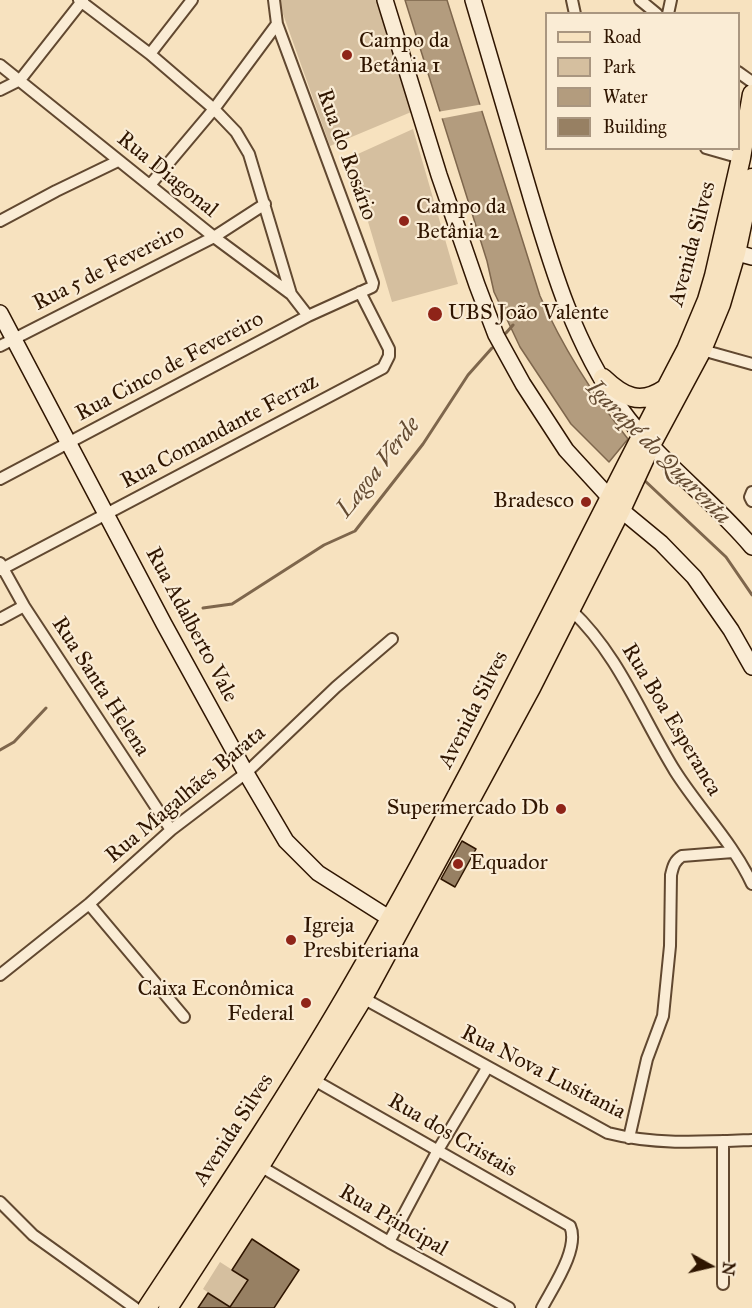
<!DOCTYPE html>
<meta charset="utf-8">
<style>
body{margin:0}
#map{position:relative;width:752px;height:1308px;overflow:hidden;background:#f7e2bf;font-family:"IM FELL Great Primer",serif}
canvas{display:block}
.legend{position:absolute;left:545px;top:12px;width:195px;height:138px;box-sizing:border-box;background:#faecd5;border:2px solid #a99680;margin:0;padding:8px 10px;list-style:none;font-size:18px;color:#2f1500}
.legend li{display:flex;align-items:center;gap:12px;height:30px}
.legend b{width:30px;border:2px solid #a99680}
.north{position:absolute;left:680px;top:1236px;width:60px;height:60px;-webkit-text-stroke:4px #faecd5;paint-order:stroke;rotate:98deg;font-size:16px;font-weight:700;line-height:24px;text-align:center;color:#2f1500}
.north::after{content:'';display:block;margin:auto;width:21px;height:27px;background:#2f1500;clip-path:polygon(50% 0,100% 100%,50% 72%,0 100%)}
</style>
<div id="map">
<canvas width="752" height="1308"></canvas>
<ul class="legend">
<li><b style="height:8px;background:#f7e2bf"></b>Road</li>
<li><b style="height:16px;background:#d5bf9f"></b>Park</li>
<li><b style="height:16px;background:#b39c7e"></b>Water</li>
<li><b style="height:16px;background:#978063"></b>Building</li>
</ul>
<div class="north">N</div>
</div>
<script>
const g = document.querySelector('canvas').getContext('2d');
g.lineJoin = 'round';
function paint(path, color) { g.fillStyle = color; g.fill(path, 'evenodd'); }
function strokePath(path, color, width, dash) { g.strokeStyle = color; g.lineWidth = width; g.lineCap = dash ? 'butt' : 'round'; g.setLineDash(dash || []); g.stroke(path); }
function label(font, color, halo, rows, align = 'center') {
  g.font = font + ' "IM FELL Great Primer",serif'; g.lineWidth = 4.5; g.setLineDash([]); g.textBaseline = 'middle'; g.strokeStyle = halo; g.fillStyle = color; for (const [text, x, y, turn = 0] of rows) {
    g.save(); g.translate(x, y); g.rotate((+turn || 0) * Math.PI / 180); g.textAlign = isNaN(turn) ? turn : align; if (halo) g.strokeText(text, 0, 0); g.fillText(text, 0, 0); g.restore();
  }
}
paint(new Path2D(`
 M278 0H378L416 110 330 146Z
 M413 129 458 284 392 302 349 158Z
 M220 1262 248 1280 230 1307 203 1289Z`), '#d5bf9f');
const water = new Path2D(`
 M405 0H447L540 296C563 348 593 395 628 439L609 462 571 424 520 347 494 292 487 261Z`);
paint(water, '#b39c7e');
strokePath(water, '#7e664c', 1.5);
paint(new Path2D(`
 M484 104 486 110 439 119 437 112Z`), '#f7e2bf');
strokePath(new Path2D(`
 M506 333 513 325
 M643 479 726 557 752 595
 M203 608 232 604 324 545 355 531 423 444 468 375 492 348
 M0 750 14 742 46 708`), '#7e664c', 3);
const building = new Path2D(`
 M462 841 476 849 455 887 441 879Z
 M252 1239 299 1270 274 1308H198L208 1293 230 1307 248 1280 232 1270Z`);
paint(building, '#978063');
strokePath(building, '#2f1500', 1.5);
const street = new Path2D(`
 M79 0 150 54 214 109 236 132 249 154 291 294
 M572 0 575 14
 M640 0 657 14
 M668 14 671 0
 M150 54 192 0
 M0 65 214 237 291 294 308 316
 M738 72 752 82
 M0 90 20 80 83 0
 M706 148 741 158
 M150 185 214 109 277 24
 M0 221 56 191 118 161
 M0 346 214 237 265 204
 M702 350 752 364
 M0 479 308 316 372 287 373 283 277 24 274 0
 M752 492 750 497 752 501
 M0 563 24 606 171 830
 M0 570 383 368 389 356V349L360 292
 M571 610C619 655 641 716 675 771 699 809 733 843 752 884
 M0 619 24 606
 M89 904 184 1017
 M0 975 89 904 171 830 246 773 336 687 392 639
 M363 998 608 1133C654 1145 704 1142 752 1140
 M314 1080 570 1226C580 1248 553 1287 542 1308
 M629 1138 647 1059 663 1016 670 946 671 875C673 867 674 861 682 856L733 852
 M723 1141V1284
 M260 1166 389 1242 509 1308
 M0 1202 33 1235 135 1308
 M389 1242 438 1150 487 1068`);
const secondary = new Path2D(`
 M385 0 439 175 477 285 496 335 523 384 566 450 621 510 661 543 694 577 731 630 752 667
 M473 0C491 62 510 125 528 187 551 264 573 342 621 409 657 460 711 498 752 547
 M726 250 752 257
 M0 313 164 624 246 773 286 841 318 873 389 918`);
const primary = new Path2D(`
 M603 378C623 397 640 406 665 389
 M147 1308C215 1205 284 1102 346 996 469 786 573 565 686 350L707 300 714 276 741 158 752 94
 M168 1308 260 1166 363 998 531 688 621 510 651 445 702 350 721 304 736 253 752 178`);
strokePath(street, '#614830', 14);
strokePath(secondary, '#2f1500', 18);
strokePath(primary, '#2f1500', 21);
strokePath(street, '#faecd5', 10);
strokePath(secondary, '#faecd5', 15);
strokePath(primary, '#f7e2bf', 18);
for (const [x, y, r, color] of [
 [347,55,6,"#8f2418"],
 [404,221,6,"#8f2418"],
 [435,314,8,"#8f2418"],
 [586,502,6,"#8f2418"],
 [561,809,6,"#8f2418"],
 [458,864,6,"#8f2418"],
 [291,940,6,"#8f2418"],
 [306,1003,6,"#8f2418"]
]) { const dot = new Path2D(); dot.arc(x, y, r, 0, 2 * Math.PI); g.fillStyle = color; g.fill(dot); strokePath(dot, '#faecd5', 2); }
label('22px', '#2f1500', '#faecd5', [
 ["Campo da",359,42],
 ["Betânia 1",359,67],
 ["Campo da",416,208],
 ["Betânia 2",416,233],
 ["UBS João Valente",448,314],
 ["Bradesco",574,502,"right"],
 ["Supermercado Db",549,809,"right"],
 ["Equador",470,864],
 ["Igreja",303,927],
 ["Presbiteriana",303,952],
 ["Caixa Econômica",294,990,"right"],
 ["Federal",294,1015,"right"]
], 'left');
label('22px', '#2f1500', '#faecd5', [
 ["Rua do Rosário",346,155,70],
 ["Rua Diagonal",167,175,39],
 ["Avenida Silves",693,244,-75],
 ["Rua 5 de Fevereiro",109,268,-27],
 ["Rua Cinco de Fevereiro",170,367,-28],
 ["Rua Comandante Ferraz",220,432,-28],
 ["Rua Adalberto Vale",191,625,62],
 ["Rua Santa Helena",100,687,57],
 ["Avenida Silves",474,710,-63],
 ["Rua Boa Esperanca",671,720,59],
 ["Rua Magalhães Barata",186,795,-40],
 ["Rua Nova Lusitania",543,1073,27],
 ["Avenida Silves",234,1130,-57],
 ["Rua dos Cristais",452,1136,30],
 ["Rua Principal",393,1221,30]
]);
label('italic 24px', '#644b32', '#faecd5', [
 ["Igarapé do Quarenta",658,453,45],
 ["Lagoa Verde",379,468,-52]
]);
</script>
